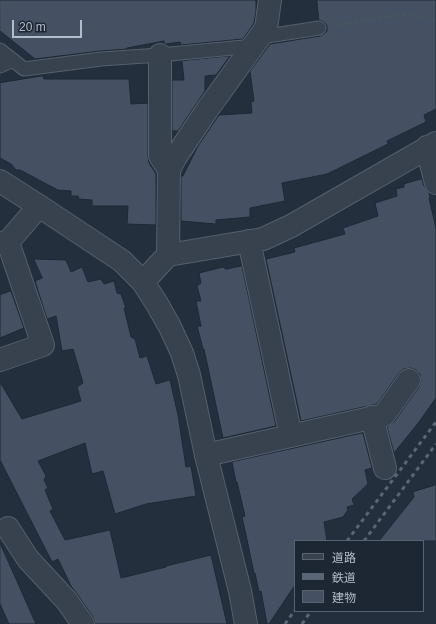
<!DOCTYPE html>
<meta charset="utf-8">
<style>
body{margin:0}
#map{position:relative;width:436px;height:624px;overflow:hidden;background:#242f3e;font-family:Helvetica,"Noto Sans JP",sans-serif}
canvas{display:block}
.legend{position:absolute;left:294px;top:540px;width:130px;height:72px;box-sizing:border-box;background:#1d2633;border:1px solid #59626f;margin:0;padding:5px 7px;list-style:none;font-size:12px;color:#b4bcc9}
.legend li{display:flex;align-items:center;gap:8px;height:20px}
.legend b{width:20px;border:1px solid #59626f}
.scale{position:absolute;left:12px;top:20px;width:70px;height:18px;box-sizing:border-box;border:2px solid #b4bcc9;border-top:0;padding-left:5px;font-size:12px;line-height:14px;white-space:nowrap;color:#b4bcc9;-webkit-text-stroke:3px #1d2633;paint-order:stroke}
</style>
<div id="map">
<canvas width="436" height="624"></canvas>
<ul class="legend">
<li><b style="height:5px;background:#38414e"></b>道路</li>
<li><b style="height:5px;background:#5a6575"></b>鉄道</li>
<li><b style="height:11px;background:#455162"></b>建物</li>
</ul>
<div class="scale">20 m</div>
</div>
<script>
const g = document.querySelector('canvas').getContext('2d');
g.lineJoin = 'round';
function paint(path, color) { g.fillStyle = color; g.fill(path, 'evenodd'); }
function strokePath(path, color, width, dash) { g.strokeStyle = color; g.lineWidth = width; g.lineCap = dash ? 'butt' : 'round'; g.setLineDash(dash || []); g.stroke(path); }
const building = new Path2D(`
 M0 0H256V11L254 23 243 39 181 45 180 42 166 44H164V41L127 48V49L100 51 35 59 0 31Z
 M317 0H436V109L424 115 426 122 387 141 388 144 327 174 282 183 285 201 250 208V217L216 220V224L181 221V176H183L198 146 219 115 252 113 251 102 254 101 250 71 270 44 320 36 324 34 327 31V26L325 23 322 21 319 20Z
 M230 56 216 75 205 76V91L178 131H172V80H184L182 61Z
 M43 76 44 79H129L131 104 148 103V156L149 163 156 174V225L127 224 128 206H92V200L79 199 78 196H71V191L58 190 20 170H16L11 164 0 158V83Z
 M422 179 424 186 429 193 430 197 429 198 436 228V398L419 422 394 453 387 427 394 422 419 387 421 381 420 374 416 370 411 368 403 369 399 373 377 404 301 421 266 259 295 252 294 248 345 234 343 228 378 216 375 203 397 196 396 189 404 187V184Z
 M34 259 66 260 71 272 82 267 88 282 101 279 104 284 114 281 117 293 121 294 126 308H124L131 337 135 339 140 358 147 356 156 384 170 380 178 415 186 467 191 466 196 496 146 504 115 514 103 471 92 474 85 443 38 461 46 476 44 480 48 488 45 490 53 509 50 511 65 540 110 530 121 578 166 567V566L211 555 227 624H95L93 617 77 594 71 586 58 559 52 562 0 460V382L22 419 81 401 77 387 83 383 73 349 62 351 56 316 47 319 35 281 42 278Z
 M242 266 276 426 223 438 204 349H203L197 326H201L196 301H201L197 286 201 283 199 273 223 267 226 269Z
 M11 291 24 328 0 338V295Z
 M363 433 372 468 365 470 368 484 352 499 354 505 347 507 348 510 343 517 324 522 327 541H295V585L269 624H267L261 591 259 592 255 573H254L246 535 242 517 245 516 237 482H236L232 462Z
 M436 485V541H379L414 497 413 492Z
 M0 543 36 624H9L0 604Z`);
paint(building, '#455162');
strokePath(building, '#1f2835', 1);
const service = new Path2D(`
 M261 37 319 28
 M0 50 24 69 101 59 160 55 254 46
 M0 66 13 60`);
const minor = new Path2D(`
 M160 55V156L169 170
 M427 147 436 183
 M249 241 291 436
 M0 243 8 242 39 206
 M168 255 169 170 175 158 207 110 266 28 270 0
 M143 282 168 255 263 239 291 226 436 143
 M0 360 43 345 8 242
 M372 417 385 468
 M206 455 384 415 409 380
 M8 528 28 559 67 601 83 624`);
const tertiary = new Path2D(`
 M0 181 39 206 122 261 143 282 157 304 170 327 182 353 189 375 206 455 240 591 246 624`);
strokePath(service, '#565f6c', 15);
strokePath(minor, '#565f6c', 24);
strokePath(tertiary, '#565f6c', 24);
strokePath(new Path2D(`
 M337 25 404 14 436 21`), '#44595c', 2.5, [3, 3]);
strokePath(service, '#38414e', 13);
strokePath(minor, '#38414e', 22);
strokePath(tertiary, '#38414e', 22);
strokePath(new Path2D(`
 M347 541 436 422
 M364 541 436 444
 M285 624 295 610
 M302 624 311 611`), '#5a6575', 3, [4, 4]);
</script>
